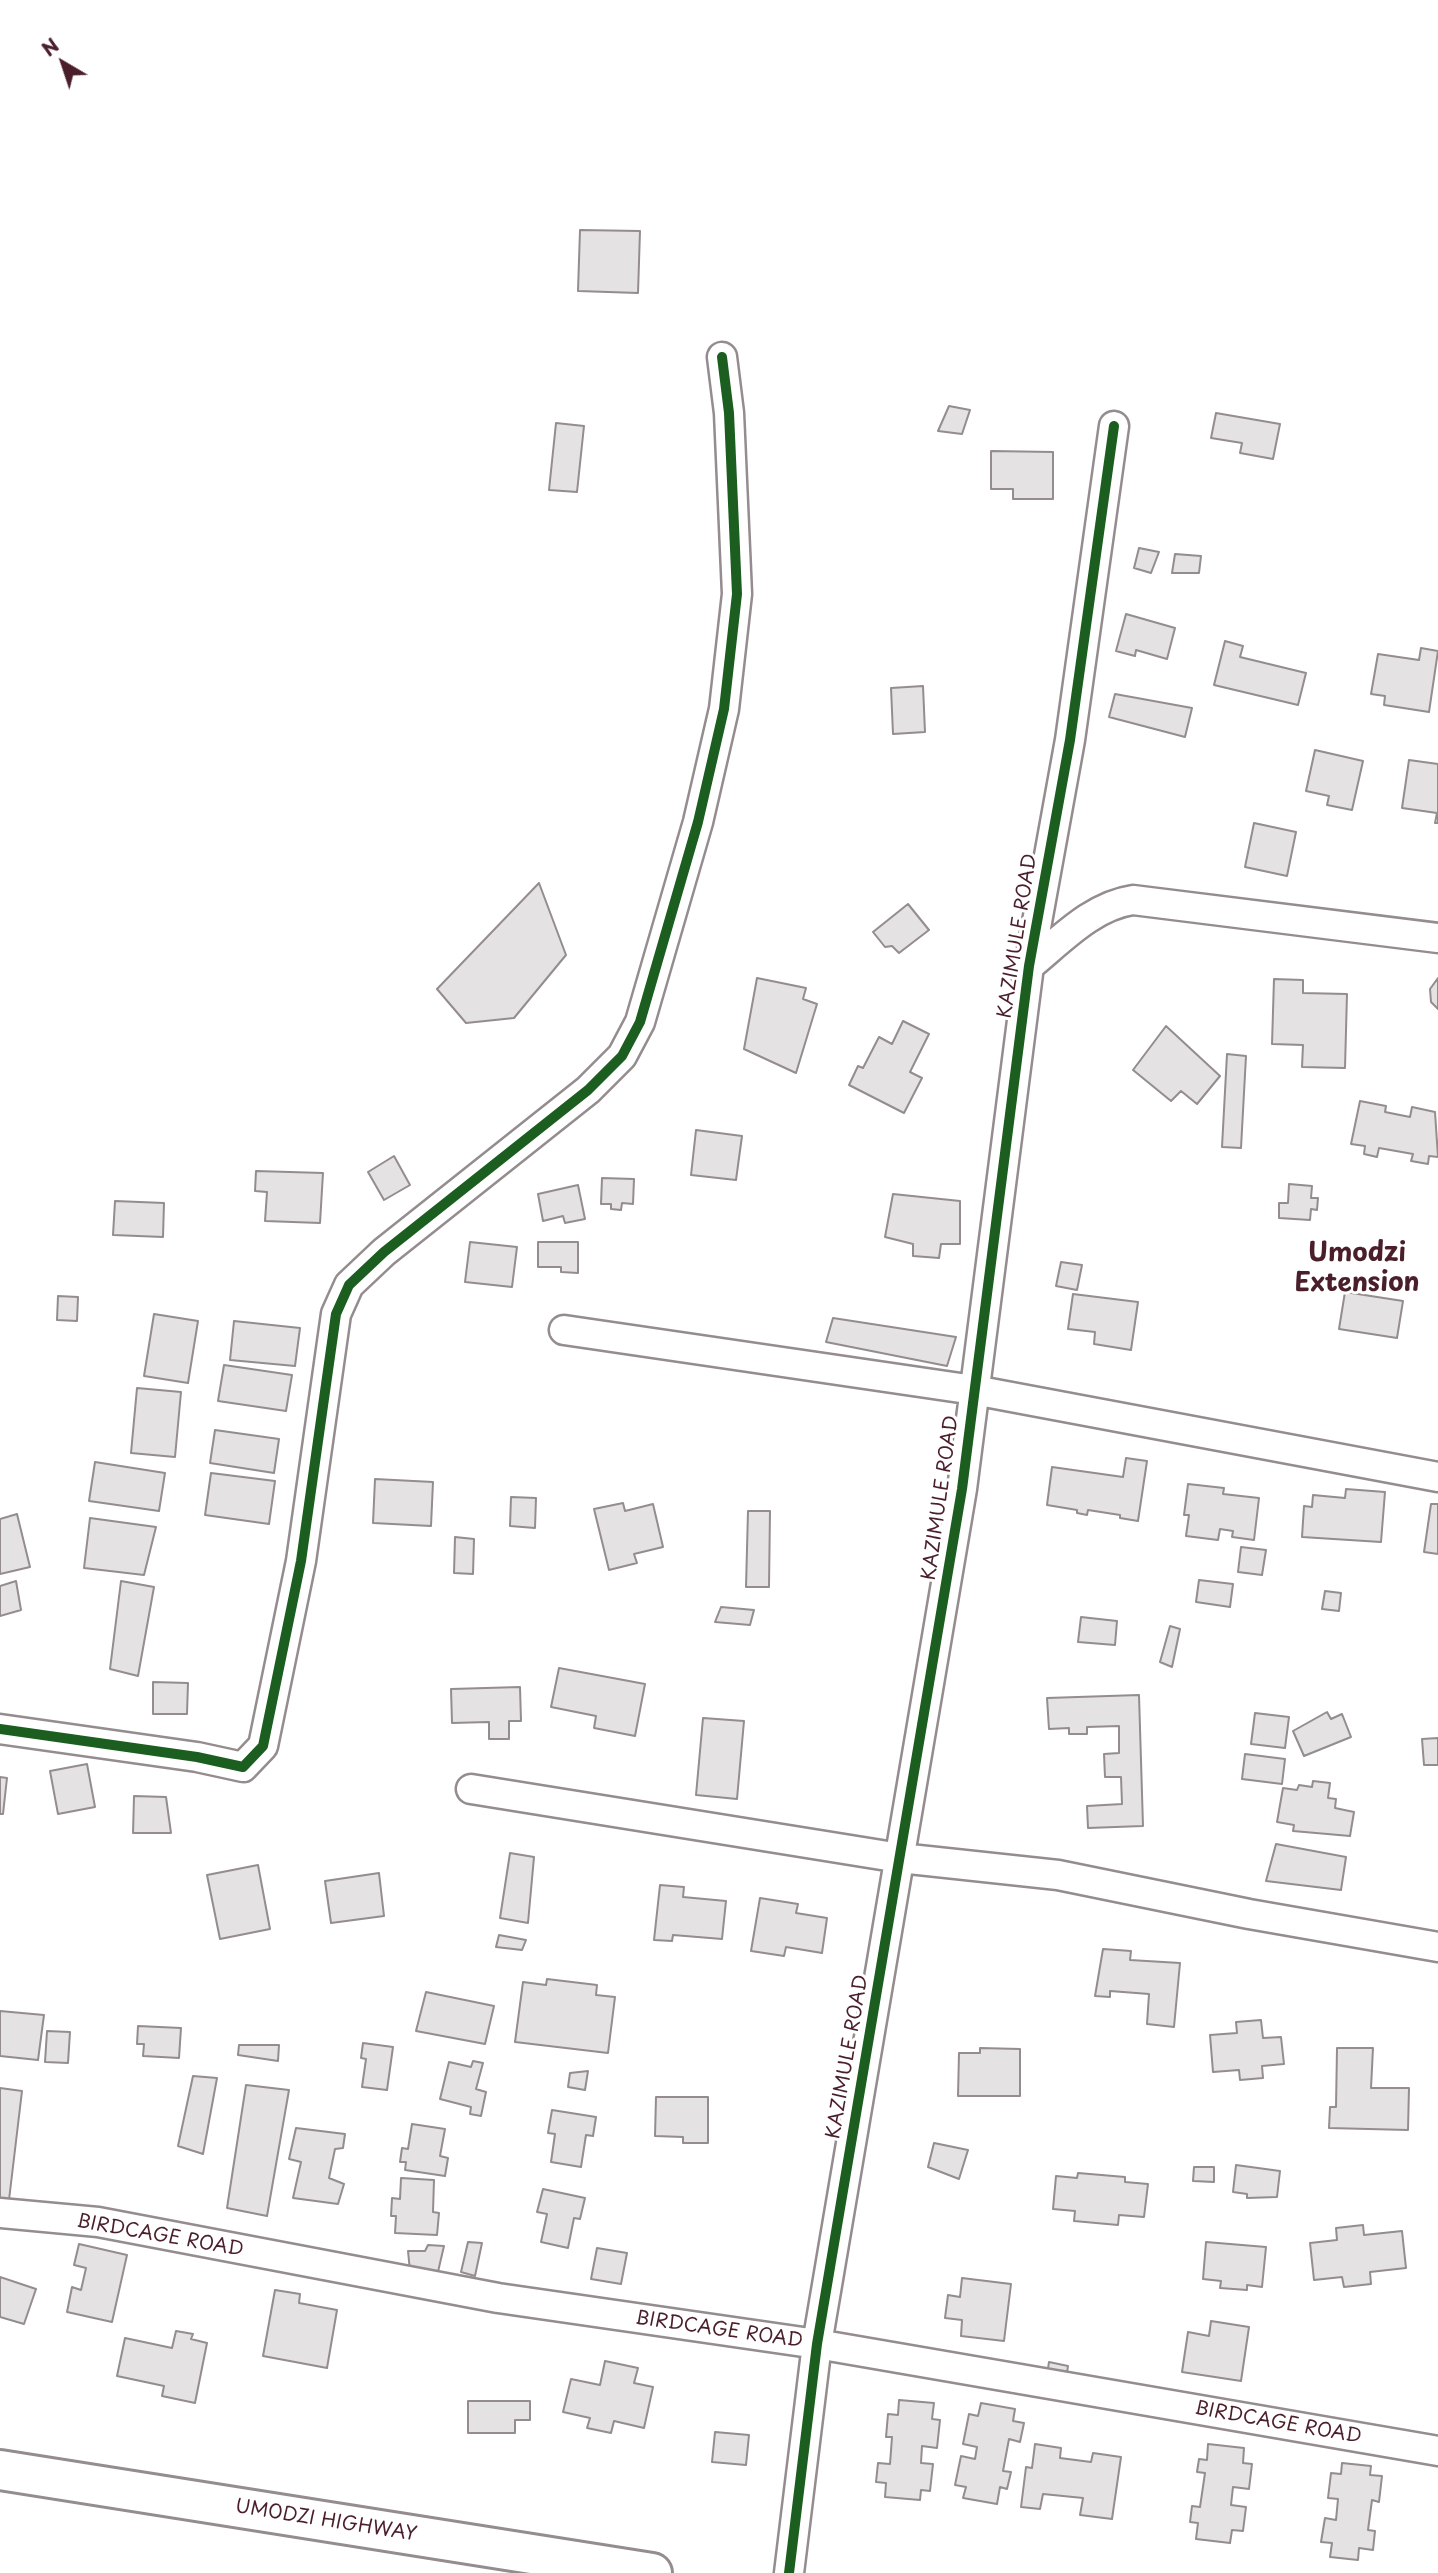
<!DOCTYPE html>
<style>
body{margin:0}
#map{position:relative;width:1438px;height:2573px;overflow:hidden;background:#fff;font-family:"Playpen Sans",sans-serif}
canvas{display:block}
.north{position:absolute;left:28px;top:28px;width:70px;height:70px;-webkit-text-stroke:5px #fff;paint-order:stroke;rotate:321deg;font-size:19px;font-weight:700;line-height:28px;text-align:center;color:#4a1f2b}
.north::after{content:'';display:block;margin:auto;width:24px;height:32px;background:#4a1f2b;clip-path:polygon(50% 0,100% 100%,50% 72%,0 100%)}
</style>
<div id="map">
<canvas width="1438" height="2573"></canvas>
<div class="north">N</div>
</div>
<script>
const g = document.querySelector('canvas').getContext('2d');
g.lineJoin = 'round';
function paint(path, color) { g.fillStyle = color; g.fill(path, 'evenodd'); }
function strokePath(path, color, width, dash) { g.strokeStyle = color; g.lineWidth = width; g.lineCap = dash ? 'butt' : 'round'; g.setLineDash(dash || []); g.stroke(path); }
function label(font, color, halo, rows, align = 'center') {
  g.font = font + ' "Playpen Sans",sans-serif'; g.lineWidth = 6; g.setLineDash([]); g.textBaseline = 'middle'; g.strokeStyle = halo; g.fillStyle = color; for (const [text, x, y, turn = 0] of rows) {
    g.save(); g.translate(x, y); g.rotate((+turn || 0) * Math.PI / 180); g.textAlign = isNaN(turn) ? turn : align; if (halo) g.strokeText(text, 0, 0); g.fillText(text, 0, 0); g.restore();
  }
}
const building = new Path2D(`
 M580 230 640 231 638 293 578 291Z
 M949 406 970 410 962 434 938 431Z
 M1216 413 1280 424 1273 459 1240 453 1242 443 1211 438Z
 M556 423 584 426 577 492 549 490Z
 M991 451 1053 452V499H1013V489H991Z
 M1139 548 1159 552 1151 573 1134 568Z
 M1175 554 1201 556 1199 573H1172Z
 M1126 614 1175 628 1167 659 1136 650 1135 656 1116 651Z
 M1225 641 1243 646 1240 657 1306 673 1298 705 1214 685Z
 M1421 648 1438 651 1429 712 1384 705 1385 696 1371 694 1378 654 1419 660Z
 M923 686 925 732 893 734 891 688Z
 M1115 694 1192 708 1185 737 1109 717Z
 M1315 750 1363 761 1352 810 1327 805 1329 796 1306 791Z
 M1409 760 1438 764V823H1435L1437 813 1402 808Z
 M1254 823 1296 832 1287 876 1245 867Z
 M539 883 566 955 514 1018 466 1023 437 989Z
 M908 904 929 930 899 953 892 946 885 947 873 932Z
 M757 978 806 988 803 999 817 1004 796 1073 744 1049Z
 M1438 978V1009L1431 1002 1430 989Z
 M1274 979 1303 980V993L1347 994 1345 1068 1302 1067 1303 1045 1272 1044Z
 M903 1021 929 1034 910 1072 922 1078 904 1113 849 1085 858 1066 863 1068 879 1037 892 1044Z
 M1166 1026 1220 1076 1197 1104 1181 1091 1171 1101 1133 1070Z
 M1227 1054 1246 1056 1241 1148 1222 1147Z
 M1360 1101 1386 1106 1385 1112 1410 1117 1412 1107 1435 1112 1438 1157 1429 1156 1428 1164 1411 1161 1413 1154 1379 1148 1377 1157 1364 1154 1365 1146 1351 1144Z
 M696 1130 742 1136 736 1180 691 1175Z
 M394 1156 410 1185 384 1200 368 1172Z
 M256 1171 323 1173 320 1223 265 1221 267 1192 255 1191Z
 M602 1178 634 1179 633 1204 622 1203 621 1210 611 1209V1204H601Z
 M1289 1184 1312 1186 1311 1198H1318L1317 1210 1311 1209 1310 1220 1279 1218V1203H1288Z
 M578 1185 585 1219 565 1223 563 1216 543 1221 538 1194Z
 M893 1194 960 1201V1244H941L939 1258 913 1256V1244L885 1237Z
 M115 1201 164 1203 163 1237 113 1235Z
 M470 1242 517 1247 512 1287 465 1282Z
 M538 1242H578V1273L561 1272V1267H538Z
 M1061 1262 1082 1265 1077 1290 1056 1286Z
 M1345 1292 1403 1301 1397 1338 1339 1329Z
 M1073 1294 1138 1302 1131 1350 1094 1344 1095 1332 1068 1329Z
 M58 1296 78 1297 77 1321 57 1320Z
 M154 1314 198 1321 188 1383 144 1376Z
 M833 1318 956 1337 947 1366 826 1342Z
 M234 1321 300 1328 295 1366 230 1360Z
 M224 1365 292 1375 286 1411 218 1401Z
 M137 1388 181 1392 175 1457 131 1453Z
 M215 1430 279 1439 274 1473 210 1463Z
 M1126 1458 1147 1461 1138 1521 1120 1518V1515L1088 1510 1087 1515 1077 1513V1510L1047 1505 1052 1467 1123 1477Z
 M95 1462 165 1473 159 1511 89 1501Z
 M211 1473 275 1481 269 1524 205 1515Z
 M375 1479 433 1482 431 1526 373 1523Z
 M1188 1484 1224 1488 1223 1494 1259 1498 1254 1540 1232 1537 1233 1531 1220 1529 1218 1540 1186 1536 1189 1515H1184Z
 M1346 1489 1385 1492 1381 1542 1302 1537 1304 1506 1312 1507 1313 1495 1345 1498Z
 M511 1497 536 1498 535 1528 510 1526Z
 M623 1503 625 1511 653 1504 663 1547 634 1554 637 1563 609 1570 594 1509Z
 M1431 1504H1438V1554L1424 1552Z
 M748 1511H770L769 1587H746Z
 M17 1514 30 1567 0 1574V1519Z
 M90 1518 156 1527 144 1575 84 1568Z
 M455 1537 474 1539 473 1574 454 1573Z
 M1241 1547 1266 1550 1262 1575 1238 1572Z
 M1199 1580 1233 1584 1230 1607 1196 1602Z
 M16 1581 21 1610 0 1616V1586Z
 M121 1581 154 1587 138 1676 110 1669Z
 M1325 1591 1341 1593 1339 1611 1322 1609Z
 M721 1607 754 1610 750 1625 715 1622Z
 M1081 1617 1117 1621 1115 1645 1078 1642Z
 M1170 1626 1180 1629 1172 1667 1160 1662Z
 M559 1668 645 1684 635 1736 594 1728 596 1716 551 1707Z
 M153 1682 188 1683 187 1714H153Z
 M520 1687 521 1721H509V1739H489V1722L452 1723 451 1689Z
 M1139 1695 1143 1826 1088 1828 1087 1806 1122 1804 1121 1777H1105L1104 1754 1119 1753V1726L1087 1727V1734H1069V1728L1049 1729 1047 1698Z
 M1327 1712 1331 1719 1342 1714 1351 1737 1304 1756 1293 1731Z
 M1255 1713 1289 1717 1285 1748 1251 1744Z
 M703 1718 744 1721 737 1799 696 1795Z
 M1438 1738V1765H1424L1422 1739Z
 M1245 1754 1285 1759 1282 1784 1242 1779Z
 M87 1764 95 1807 58 1814 50 1771Z
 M0 1777 7 1778 3 1814H0Z
 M1313 1781 1330 1783 1328 1798 1336 1799 1335 1808 1354 1812 1350 1836 1293 1831 1294 1825 1277 1822 1283 1788 1297 1790 1299 1785 1312 1787Z
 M134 1796 166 1797 171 1833H133Z
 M1276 1844 1346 1857 1341 1890 1266 1881Z
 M510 1853 534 1857 528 1923 500 1918Z
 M258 1865 270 1929 220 1939 207 1875Z
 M379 1873 384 1916 331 1923 325 1881Z
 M660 1885 684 1887 683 1897 726 1901 722 1939 673 1935 672 1941 654 1940Z
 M760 1898 798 1904 796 1913 827 1918 822 1953 786 1947 784 1956 751 1951Z
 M499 1935 526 1940 522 1950 496 1947Z
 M1103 1949 1131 1951 1130 1960 1180 1963 1174 2027 1147 2024 1149 1994 1110 1991V1997L1095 1996Z
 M547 1979 597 1985 596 1995 615 1997 608 2053 515 2042 523 1982 546 1985Z
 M426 1992 494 2006 485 2044 416 2031Z
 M0 2011 44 2015 38 2060 0 2056Z
 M1261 2020 1263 2038 1281 2037 1284 2064 1262 2066 1263 2078 1240 2080 1239 2070 1213 2072 1210 2035 1237 2033 1236 2022Z
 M138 2026 181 2028 179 2058 143 2056 144 2044H137Z
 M47 2031 70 2032 68 2063 45 2062Z
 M363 2043 393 2047 387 2090 362 2087 366 2059 361 2058Z
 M239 2045H279L278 2061 238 2055Z
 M980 2048 1020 2049V2096H958L959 2053H980Z
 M1337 2048H1373L1371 2088H1409L1408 2130 1329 2128 1330 2107H1336Z
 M473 2061 483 2063 476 2089 486 2092 481 2116 470 2114 471 2107 440 2099 449 2062 471 2067Z
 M588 2071 585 2090 568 2087 570 2073Z
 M193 2076 217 2078 203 2154 178 2146Z
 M246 2085 289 2090 267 2216 227 2208Z
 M0 2088 22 2091 9 2200 0 2199Z
 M656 2097H708V2143H683V2137L655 2136Z
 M552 2110 596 2117 593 2136 586 2135 581 2167 551 2162 555 2134 548 2133Z
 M412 2124 445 2129 440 2156 448 2158 445 2176 405 2170 406 2162H400L402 2148 408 2149Z
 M296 2128 345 2134 343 2148 335 2149 329 2178 344 2184 338 2204 293 2198 301 2162 289 2159Z
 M934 2143 968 2150 959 2179 928 2167Z
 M1236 2165 1280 2171 1277 2197 1247 2198V2194L1233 2192Z
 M1194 2167H1214V2182L1193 2181Z
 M1078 2173 1125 2177V2182L1148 2184 1144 2217 1119 2215 1118 2225 1074 2221 1075 2211 1053 2209 1056 2176 1077 2178Z
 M401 2178 434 2180 433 2212 439 2213 437 2235 395 2233 396 2216H391L392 2198 400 2199Z
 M543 2189 585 2198 580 2219 574 2218 568 2248 541 2242 547 2214 537 2212Z
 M1363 2225 1364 2235 1402 2231 1406 2268 1370 2272 1371 2284 1344 2287 1342 2277 1314 2280 1310 2243 1337 2240 1336 2228Z
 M468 2242 482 2243 475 2276 461 2272Z
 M1206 2242 1266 2247 1262 2287 1247 2285V2290L1220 2288 1221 2281 1203 2279Z
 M79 2244 127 2255 112 2322 67 2312 72 2287 81 2290 86 2268 74 2265Z
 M428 2245 444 2246 437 2276 410 2271 408 2251H425Z
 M597 2248 627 2253 621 2284 591 2279Z
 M0 2277 36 2289 24 2324 0 2317Z
 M962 2278 1011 2284 1004 2341 961 2336 962 2320 945 2318 948 2295 960 2297Z
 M275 2290 300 2294 299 2303 337 2310 327 2368 263 2356Z
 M1211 2321 1249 2327 1241 2381 1182 2372 1188 2332 1209 2336Z
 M176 2331 193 2334 191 2339 207 2343 195 2403 162 2396 164 2386 117 2376 125 2338 172 2348Z
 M605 2361 638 2368 634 2383 653 2387 644 2428 614 2421 611 2433 587 2428 590 2418 563 2412 571 2379 600 2385Z
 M1049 2362 1068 2366 1066 2379 1047 2375Z
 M899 2400 934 2403 932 2419 940 2420 937 2448 922 2446 921 2463 933 2464 930 2491 921 2490 920 2500 885 2497 886 2483 876 2482 878 2463 890 2464 892 2437H886L888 2414 898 2415Z
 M468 2401H530V2420H515V2433H468Z
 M981 2403 1015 2409 1013 2421 1024 2423 1020 2442 1009 2439 1003 2471 1011 2472 1007 2489 1000 2487 997 2504 963 2498 966 2487 955 2485 961 2456 975 2459 977 2447 963 2444 969 2414 978 2416Z
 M715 2432 749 2435 746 2465 712 2462Z
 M1035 2444 1061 2448 1060 2458 1091 2462 1093 2453 1121 2457 1112 2519 1080 2515 1083 2498 1043 2494 1040 2509 1021 2507 1026 2467 1032 2468Z
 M1208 2444 1244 2448 1243 2463 1252 2464 1249 2489 1233 2487 1231 2505 1246 2507 1243 2531 1232 2530 1230 2543 1196 2539 1198 2523 1190 2522 1192 2506 1200 2507 1205 2473 1197 2472 1199 2459 1207 2460Z
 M1342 2463 1371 2466 1370 2475 1382 2476 1379 2502 1372 2500 1368 2530 1375 2531 1373 2550 1359 2548 1358 2560 1330 2557 1332 2543 1321 2542 1325 2518 1336 2520 1338 2499 1328 2498 1331 2473 1341 2474Z`);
paint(building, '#e4e2e3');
strokePath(building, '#948c8e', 2);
const minor = new Path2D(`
 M1029 966C1061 940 1092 906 1133 900L1438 938
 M564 1330 974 1390 1438 1477
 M0 1729 197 1757 243 1767 263 1746 301 1561 336 1314 349 1285 384 1252 588 1090 622 1056 640 1022 698 822 724 709 737 594 729 413 722 357
 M471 1789 900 1858 1058 1875 1249 1914 1438 1947
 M0 2213 98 2222 498 2298 817 2344 1438 2451
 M789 2573 817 2344 962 1489 1029 966 1070 740 1114 426`);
const highway = new Path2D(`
 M0 2470 652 2573`);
strokePath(minor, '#948c8e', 33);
strokePath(highway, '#948c8e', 44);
strokePath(minor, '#fff', 28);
strokePath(highway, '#fff', 38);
strokePath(new Path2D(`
 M0 1729 197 1757 243 1767 263 1746 301 1561 336 1314 349 1285 384 1252 588 1090 622 1056 640 1022 698 822 724 709 737 594 729 413 722 357
 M789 2573 817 2344 962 1489 1029 966 1070 740 1114 426`), '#1b5e20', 10);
label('19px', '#4a1f2b', '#fff', [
 ["KAZIMULE ROAD",1018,936,-81],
 ["KAZIMULE ROAD",941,1498,-82],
 ["KAZIMULE ROAD",848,2057,-80],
 ["BIRDCAGE ROAD",160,2236,10],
 ["BIRDCAGE ROAD",719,2330,8],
 ["BIRDCAGE ROAD",1278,2423,10],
 ["UMODZI HIGHWAY",326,2521,9]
]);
label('bold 26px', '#4a1f2b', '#fff', [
 ["Umodzi",1357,1254],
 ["Extension",1357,1284]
]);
</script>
